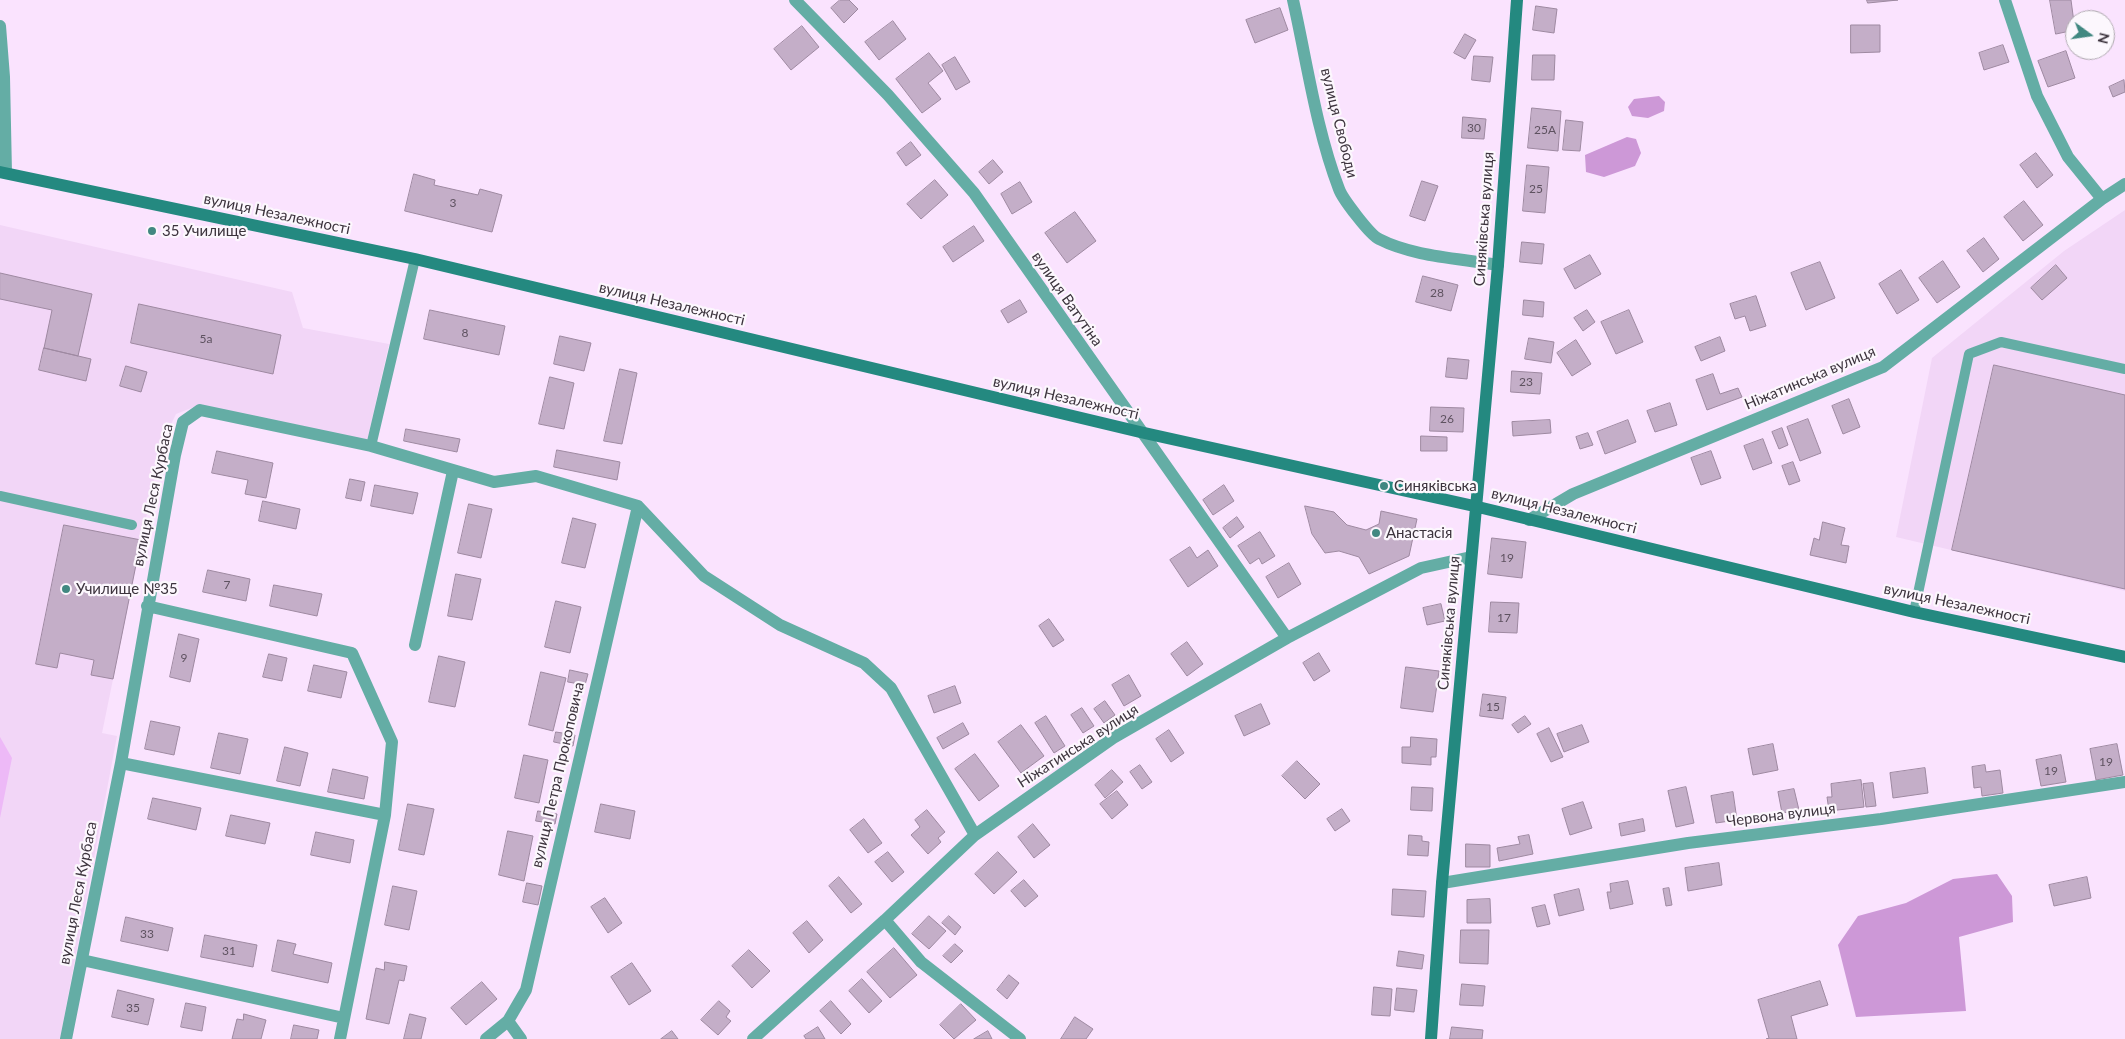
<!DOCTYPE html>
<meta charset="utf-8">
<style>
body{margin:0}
#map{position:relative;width:2125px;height:1039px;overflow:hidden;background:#fae3fe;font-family:Lato,sans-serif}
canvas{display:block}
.north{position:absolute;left:2065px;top:10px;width:50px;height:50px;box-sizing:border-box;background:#fcf7fd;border:1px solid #afa9b0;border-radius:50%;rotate:104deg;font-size:14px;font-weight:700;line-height:20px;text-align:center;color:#3c333d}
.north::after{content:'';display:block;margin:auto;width:18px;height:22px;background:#418881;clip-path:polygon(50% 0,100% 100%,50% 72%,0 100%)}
</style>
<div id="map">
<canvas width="2125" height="1039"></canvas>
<div class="north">N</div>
</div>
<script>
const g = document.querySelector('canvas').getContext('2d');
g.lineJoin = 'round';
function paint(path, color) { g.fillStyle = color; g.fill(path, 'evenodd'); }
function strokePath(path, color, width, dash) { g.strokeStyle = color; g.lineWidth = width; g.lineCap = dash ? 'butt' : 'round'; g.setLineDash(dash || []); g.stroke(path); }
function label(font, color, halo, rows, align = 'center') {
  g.font = font + ' Lato,sans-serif'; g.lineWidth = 4.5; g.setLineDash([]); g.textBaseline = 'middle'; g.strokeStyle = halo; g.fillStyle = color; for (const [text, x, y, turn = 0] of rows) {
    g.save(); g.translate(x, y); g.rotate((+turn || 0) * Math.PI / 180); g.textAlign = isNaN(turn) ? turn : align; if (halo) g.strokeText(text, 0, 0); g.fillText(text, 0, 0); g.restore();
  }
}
paint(new Path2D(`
 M2125 210V591L1896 537 1932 358 2064 251Z
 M0 225 292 292 303 328 389 344 367 441 199 405 176 414 161 445 102 733 117 736 60 1039H0Z`), '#f2d6f7');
paint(new Path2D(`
 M0 737 12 758 0 818Z`), '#edb9f7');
paint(new Path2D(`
 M1659 96 1665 102 1664 111 1648 118 1632 116 1628 107 1634 99Z
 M1627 137 1636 139 1641 153 1635 166 1604 177 1586 172 1585 155Z
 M1997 874 2012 896 2013 922 1959 937 1966 1011 1856 1017 1838 945 1858 916 1906 903 1953 879Z`), '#cd98d7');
const building = new Path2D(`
 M840 0H849L858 9 844 23 831 8Z
 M1867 0H1898L1868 3Z
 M2050 0H2071L2075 30 2056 34Z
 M1536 6 1557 9 1554 33 1533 30Z
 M1280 8 1288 30 1255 43 1246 20Z
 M893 21 906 39 879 60 865 42Z
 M1851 25H1880V52L1851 53Z
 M802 26 819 47 791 70 774 49Z
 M1465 34 1476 40 1465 59 1454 53Z
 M2003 45 2009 62 1984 70 1979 53Z
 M2066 51 2075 78 2048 87 2038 61Z
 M929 53 943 71 928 83 941 99 922 113 896 79Z
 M1533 55H1555L1554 80H1532Z
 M1474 56 1493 57 1490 82 1472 80Z
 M955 57 970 82 956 90 942 65Z
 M2124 80 2125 92 2113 97 2109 87Z
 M1532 108 1561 111 1558 151 1528 148Z
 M1463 117 1486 119 1484 139 1462 138Z
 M1566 120 1583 122 1580 151 1563 150Z
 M911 142 921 155 906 166 897 153Z
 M2036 153 2053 175 2037 188 2020 165Z
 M993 160 1003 172 989 184 979 172Z
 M1527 165 1549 167 1545 213 1523 211Z
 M414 174 435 180 434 185 478 195 480 189 502 195 492 232 405 211Z
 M935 180 948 195 921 219 907 204Z
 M1422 181 1438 186 1425 221 1410 216Z
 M1020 182 1032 202 1012 214 1001 194Z
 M2024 201 2043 225 2023 241 2004 217Z
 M1075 212 1096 241 1067 263 1045 233Z
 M974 226 984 241 953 262 943 247Z
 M1984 238 1999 259 1983 272 1967 251Z
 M1522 242 1544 244 1542 264 1520 262Z
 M1590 255 1601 274 1575 289 1564 269Z
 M1943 261 1960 287 1937 303 1919 278Z
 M1820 262 1835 298 1806 310 1791 273Z
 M2056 265 2067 278 2042 300 2031 288Z
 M1901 270 1919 300 1897 314 1879 284Z
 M0 273 92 294 78 356 44 348 52 310 0 299Z
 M1423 276 1458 285 1451 311 1416 302Z
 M1756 296 1766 326 1750 331 1745 316 1735 319 1730 304Z
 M1020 300 1027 312 1008 323 1001 311Z
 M1524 300 1544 302 1543 317 1523 315Z
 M139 304 281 335 273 374 131 343Z
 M430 310 505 326 499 355 424 339Z
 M1587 310 1595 322 1583 331 1574 318Z
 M1629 310 1643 342 1616 354 1601 322Z
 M560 336 591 343 584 371 554 364Z
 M1720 337 1725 351 1701 361 1695 347Z
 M1529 338 1554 342 1551 363 1525 359Z
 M1576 340 1591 364 1572 376 1557 353Z
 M44 348 91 359 86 381 39 370Z
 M1448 358 1469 360 1467 379 1446 377Z
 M1994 365 2125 395V589L1952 550Z
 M126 366 147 372 141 392 120 386Z
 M620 369 637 373 622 444 604 441Z
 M1512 371 1542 373 1540 394 1511 392Z
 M1713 374 1720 394 1738 388 1742 397 1707 410 1696 380Z
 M550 377 574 383 564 429 539 424Z
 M1849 399 1860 427 1843 434 1832 406Z
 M1670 403 1677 425 1655 432 1647 411Z
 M1431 407 1464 408 1463 432 1430 431Z
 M1808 419 1821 453 1800 461 1787 427Z
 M1550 420 1551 433 1513 436 1512 422Z
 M1628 420 1636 442 1605 454 1597 432Z
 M1782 428 1788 445 1779 449 1772 432Z
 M406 429 460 439 457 452 404 441Z
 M1588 433 1593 445 1580 449 1576 437Z
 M1421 436 1447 437V451H1421Z
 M1763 439 1772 463 1753 470 1744 446Z
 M557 450 620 462 617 480 554 467Z
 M217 451 273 463 266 498 245 494 248 480 212 473Z
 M1711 451 1721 478 1701 485 1691 458Z
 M1793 462 1800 481 1789 485 1782 466Z
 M350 479 365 482 361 501 346 498Z
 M375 485 418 493 413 514 371 506Z
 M1224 485 1234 501 1213 515 1203 500Z
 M263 501 300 509 296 529 259 521Z
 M469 504 492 509 481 558 458 553Z
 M1305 506 1334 512 1347 525 1366 530 1379 524 1381 511 1417 519 1409 556 1369 574 1359 557 1339 551 1325 553 1312 534Z
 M1237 517 1244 527 1230 538 1223 528Z
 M573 518 596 524 585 568 562 563Z
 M1823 522 1845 528 1841 545 1849 546 1846 563 1810 555 1814 538 1819 540Z
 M64 525 141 540 113 679 91 675 94 660 60 653 57 668 36 664Z
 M1260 532 1275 556 1262 564 1259 558 1250 564 1238 546Z
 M1492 538 1526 542 1522 578 1488 574Z
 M1190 547 1197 558 1208 550 1218 566 1188 587 1170 560Z
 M1289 563 1301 584 1278 598 1266 577Z
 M208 570 250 579 246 601 203 592Z
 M456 574 481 579 472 620 448 616Z
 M274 585 322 594 317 616 270 606Z
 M556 601 581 607 570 653 545 647Z
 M1491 602 1519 603 1517 633 1489 632Z
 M1441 604 1445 621 1427 625 1423 608Z
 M1049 619 1064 640 1053 647 1039 626Z
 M179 634 199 639 190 682 170 677Z
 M1187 642 1203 664 1187 676 1171 654Z
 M1319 653 1330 671 1314 681 1303 663Z
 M269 654 287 658 282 681 263 677Z
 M439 656 465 662 455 707 429 702Z
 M314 665 347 672 341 698 308 691Z
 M1406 667 1439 671 1433 712 1401 708Z
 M570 670 588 674 585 685 568 682Z
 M541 672 566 678 553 731 529 725Z
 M1129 675 1141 696 1124 706 1112 685Z
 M955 686 961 703 934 713 928 696Z
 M1483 694 1506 697 1503 719 1480 716Z
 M1105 701 1115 715 1104 723 1094 709Z
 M1261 704 1270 724 1244 736 1235 716Z
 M1082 708 1094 726 1083 733 1071 715Z
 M1046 716 1065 746 1054 753 1035 723Z
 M1525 716 1531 724 1518 733 1512 725Z
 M151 721 180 727 174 755 145 749Z
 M963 723 969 734 943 749 937 738Z
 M1021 725 1044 756 1021 773 998 742Z
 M1582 725 1589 742 1564 752 1557 734Z
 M1549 728 1563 757 1551 762 1537 734Z
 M1169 730 1184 753 1171 762 1156 739Z
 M556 732 575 735 573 746 554 742Z
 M219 733 248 739 240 774 211 768Z
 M1411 737 1437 739 1436 757H1431V765L1402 763V747H1410Z
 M1773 744 1778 770 1753 775 1748 749Z
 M2117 744 2123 775 2096 780 2090 749Z
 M285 747 308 753 300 786 277 781Z
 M975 754 999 786 979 801 955 769Z
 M524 755 548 760 539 803 515 798Z
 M2061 755 2066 782 2041 786 2036 760Z
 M1297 761 1320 784 1305 799 1282 776Z
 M1140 765 1152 782 1142 789 1130 772Z
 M1985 765 1986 772 2000 770 2003 793 1982 796 1981 787 1974 788 1972 767Z
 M1925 768 1928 793 1893 798 1890 773Z
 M333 769 368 777 364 799 328 792Z
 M1112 770 1123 782 1105 798 1095 785Z
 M1861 780 1864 807 1829 811 1827 797H1832L1831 784Z
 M1873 783 1876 806 1866 807 1863 784Z
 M1412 787 1433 788 1432 811 1411 810Z
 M1686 787 1694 823 1676 827 1668 791Z
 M1794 789 1799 810 1782 813 1778 792Z
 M1117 791 1128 805 1112 819 1100 804Z
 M1733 792 1737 820 1716 823 1711 796Z
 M153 798 201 808 196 830 148 819Z
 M1583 802 1592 828 1570 835 1562 809Z
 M408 804 434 809 424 855 399 850Z
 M601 804 635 811 630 839 595 832Z
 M1342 809 1350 821 1335 831 1327 819Z
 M927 810 945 832 938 838 941 842 928 854 911 835 920 827 915 820Z
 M538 811 557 814 555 824 536 821Z
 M231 815 270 823 265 844 226 836Z
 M864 819 882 843 868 853 850 830Z
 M1643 819 1645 831 1621 836 1619 824Z
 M1033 824 1050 845 1034 858 1018 837Z
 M508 831 533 836 524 881 499 875Z
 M316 832 354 840 350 863 311 855Z
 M1409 835 1422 836V841L1429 842 1428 856 1408 855Z
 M1529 835 1533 854 1499 861 1497 848 1520 844 1518 837Z
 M1466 844 1490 845V867H1466Z
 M888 852 904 872 892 882 875 862Z
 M998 852 1017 872 994 894 975 874Z
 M1719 863 1722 885 1688 891 1685 868Z
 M839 877 862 904 851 913 829 886Z
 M2087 877 2091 898 2054 906 2049 885Z
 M1024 880 1038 896 1025 907 1011 891Z
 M1628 881 1633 904 1610 909 1607 892H1611L1610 884Z
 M527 883 542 886 538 905 523 902Z
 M393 886 417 891 409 930 385 925Z
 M1669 888 1672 905 1666 906 1663 889Z
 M1393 889 1426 891 1424 917 1392 915Z
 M1579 889 1584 910 1559 916 1554 895Z
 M605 898 622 923 608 933 591 907Z
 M1490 899 1491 923H1467V900Z
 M1545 905 1550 924 1537 927 1532 908Z
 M929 916 946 931 929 949 912 934Z
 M949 916 961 927 955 935 942 923Z
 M126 917 173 928 168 951 121 941Z
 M807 921 823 940 809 953 793 933Z
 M1461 930H1489L1488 964 1460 963Z
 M205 935 257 945 253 967 201 957Z
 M278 940 296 944 293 954 332 963 328 983 272 971Z
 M955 944 963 951 951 963 943 956Z
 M894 948 917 975 890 998 867 972Z
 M749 950 770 971 752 988 732 966Z
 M1399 951 1424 955 1422 969 1397 966Z
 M385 962 407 966 404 981 399 980 389 1024 366 1019 376 968 384 970Z
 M632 963 651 991 629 1005 611 977Z
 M1009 975 1019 983 1007 999 997 990Z
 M862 979 882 1001 869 1013 849 991Z
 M1820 981 1828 1005 1791 1016 1797 1039H1766L1769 1038 1758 1000Z
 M482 982 497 999 466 1025 451 1008Z
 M1462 984 1485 986 1483 1006 1460 1005Z
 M1374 987 1392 989 1390 1016 1372 1015Z
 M1397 988 1417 990 1414 1012 1395 1010Z
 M118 990 154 999 148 1025 112 1017Z
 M719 1001 730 1011 726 1017 731 1021 718 1035 701 1020Z
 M831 1001 851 1024 841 1034 820 1011Z
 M186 1003 206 1007 202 1031 181 1027Z
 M961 1004 976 1020 954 1039 940 1025Z
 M244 1014 266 1020 261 1039H232L237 1019 243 1020Z
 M410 1014 426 1018 421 1039H404Z
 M1075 1017 1093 1029 1086 1039H1061Z
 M294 1025 319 1030 317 1039H291Z
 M818 1027 825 1039H806L804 1036Z
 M1452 1027 1483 1030 1482 1039H1450Z
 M672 1031 678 1039H661Z
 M988 1031 992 1039H974Z`);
paint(building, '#c4aec8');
strokePath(building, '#9e89a1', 1);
strokePath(new Path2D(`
 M371 446 415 259
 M0 496 132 525
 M1914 612 1969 354 2001 342 2125 369`), '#64ada5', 10);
strokePath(new Path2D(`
 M795 0 888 95 974 193 1287 638
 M1293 0C1307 62 1316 129 1339 189 1342 198 1370 235 1379 239 1414 257 1459 258 1498 265
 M2005 0 2037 96 2068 157 2102 199
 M0 26 4 77 6 173
 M638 506 704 576 780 625 864 663 891 688 975 835
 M1529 520 1573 494 1883 367 2102 199 2125 184
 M147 606 352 653 392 742 385 815 340 1039
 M415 645 453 471
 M121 763 385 815
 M1442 883 1688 843 1881 819 2125 782
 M885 920 921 962 1020 1039
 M82 960 344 1018
 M508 1021 521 1039
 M66 1039 121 763 175 455 183 422 200 410 371 446 494 482 536 476 638 506
 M486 1039 508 1021 526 990 638 506
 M753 1039 885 920 975 835 1113 738 1287 638 1421 568 1471 557`), '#64ada5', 12);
strokePath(new Path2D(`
 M0 172 415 259 1140 432 1474 506 1914 612 2125 657
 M1431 1039 1442 883 1498 265 1517 0`), '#248980', 12);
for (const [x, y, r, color] of [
 [152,231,5,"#418881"],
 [1384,486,5,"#418881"],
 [1376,533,5,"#418881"],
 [66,589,5,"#418881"]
]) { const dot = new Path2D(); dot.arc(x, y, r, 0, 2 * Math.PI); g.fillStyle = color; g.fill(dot); strokePath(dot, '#fcf7fd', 2); }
label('12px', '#5e5260', null, [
 ["30",1474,128],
 ["25А",1545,130],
 ["25",1536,189],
 ["3",453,203],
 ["28",1437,293],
 ["8",465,333],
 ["5а",206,339],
 ["23",1526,382],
 ["26",1447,419],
 ["19",1507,558],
 ["7",227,585],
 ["17",1504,618],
 ["9",184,658],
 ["15",1493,707],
 ["19",2106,762],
 ["19",2051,771],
 ["33",147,934],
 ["31",229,951],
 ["35",133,1008]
]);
label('15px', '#3c333d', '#fcf7fd', [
 ["вулиця Свободи",1339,123,76],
 ["вулиця Незалежності",277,214,12],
 ["Синяківська вулиця",1484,219,-86],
 ["вулиця Ватутіна",1067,299,55],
 ["вулиця Незалежності",672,304,13],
 ["Ніжатинська вулиця",1810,378,-23],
 ["вулиця Незалежності",1066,398,13],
 ["вулиця Леся Курбаса",153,495,-78],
 ["вулиця Незалежності",1564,511,14],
 ["вулиця Незалежності",1957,604,12],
 ["Синяківська вулиця",1449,623,-85],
 ["Ніжатинська вулиця",1078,746,-33],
 ["вулиця Петра Прокоповича",558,775,-77],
 ["Червона вулиця",1781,815,-7],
 ["вулиця Леся Курбаса",78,893,-79]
]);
label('15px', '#3c333d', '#fcf7fd', [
 ["35 Училище",162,231],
 ["Синяківська",1394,486],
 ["Анастасія",1386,533],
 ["Училище №35",76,589]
], 'left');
</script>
